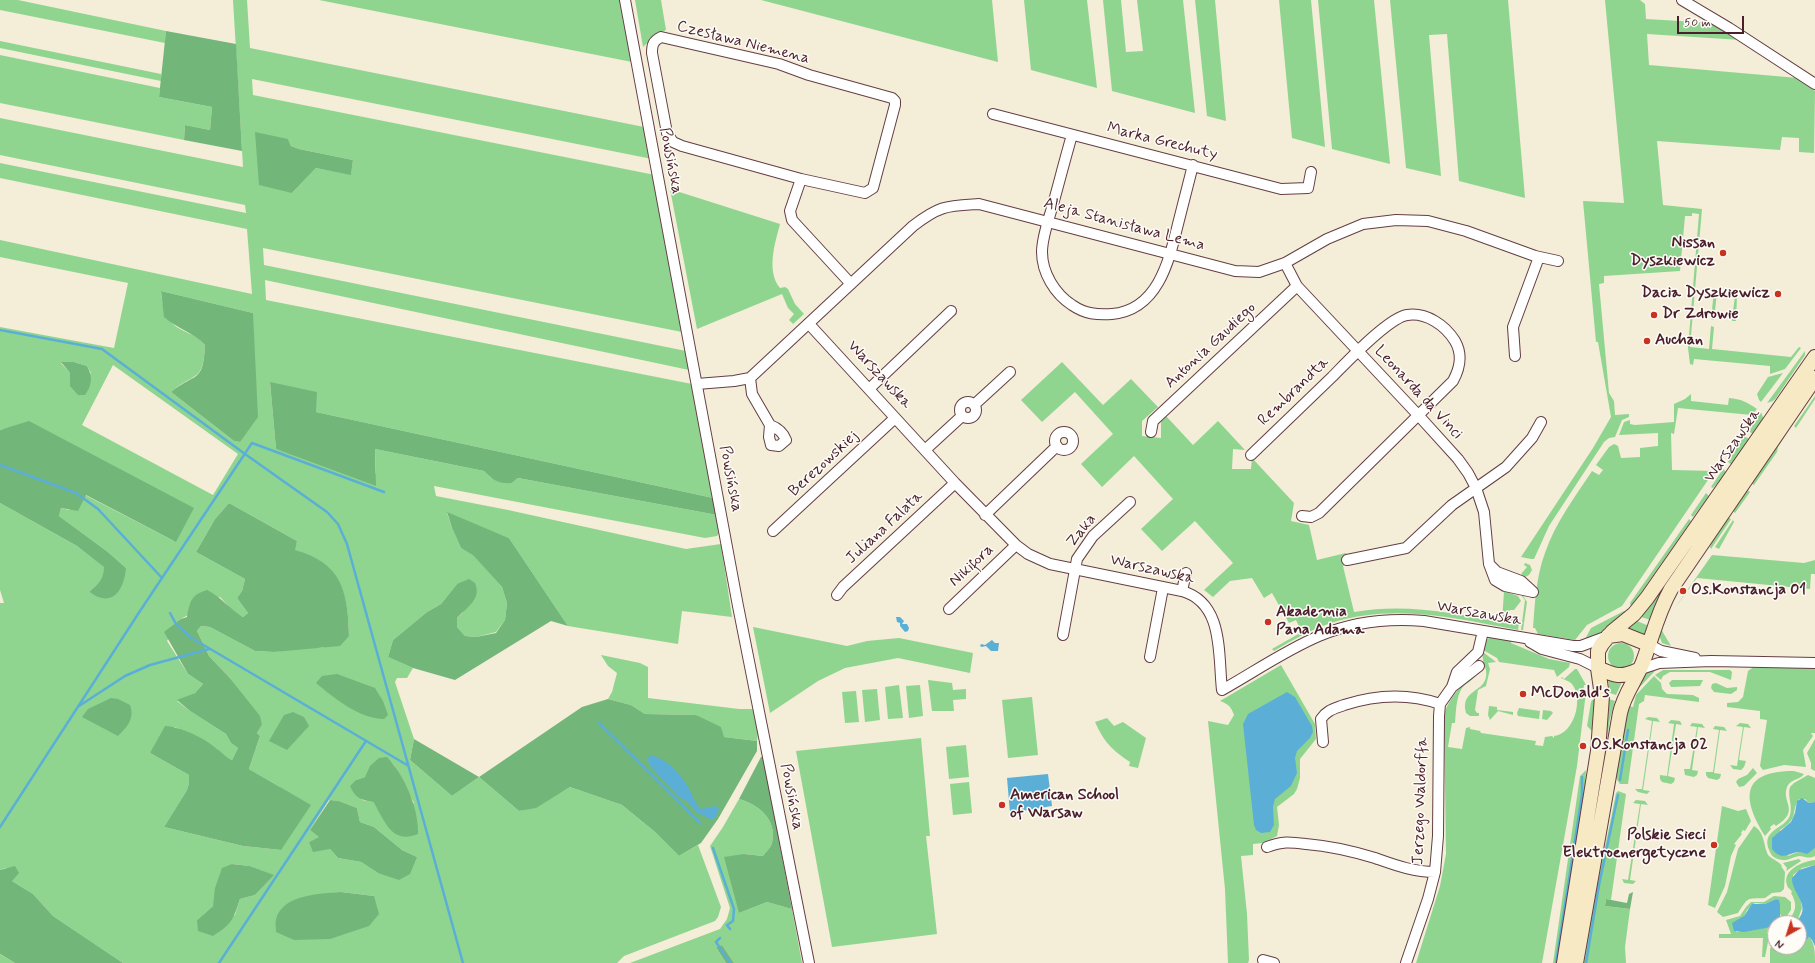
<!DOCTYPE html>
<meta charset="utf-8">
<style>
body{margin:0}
#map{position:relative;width:1815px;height:963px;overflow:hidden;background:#f4edd8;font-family:Mynerve,sans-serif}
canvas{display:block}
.north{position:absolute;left:1767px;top:915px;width:40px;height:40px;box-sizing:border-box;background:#fdfcf7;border:1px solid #b5a4a5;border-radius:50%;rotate:219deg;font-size:11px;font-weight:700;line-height:16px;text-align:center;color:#4a1f2b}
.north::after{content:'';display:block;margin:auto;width:14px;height:18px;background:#c8321e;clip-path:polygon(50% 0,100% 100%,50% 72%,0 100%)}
.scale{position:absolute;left:1677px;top:16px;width:67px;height:18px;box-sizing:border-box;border:2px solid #4a1f2b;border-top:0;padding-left:5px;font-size:12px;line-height:14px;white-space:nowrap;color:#4a1f2b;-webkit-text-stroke:3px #fdfcf7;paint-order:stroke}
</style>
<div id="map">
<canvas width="1815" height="963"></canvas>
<div class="north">N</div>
<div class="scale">50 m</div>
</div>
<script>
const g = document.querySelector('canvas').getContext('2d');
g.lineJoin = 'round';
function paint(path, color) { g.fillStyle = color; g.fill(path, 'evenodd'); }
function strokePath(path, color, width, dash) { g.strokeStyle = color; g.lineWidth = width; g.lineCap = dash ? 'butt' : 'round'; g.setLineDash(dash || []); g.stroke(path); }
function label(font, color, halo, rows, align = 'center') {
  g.font = font + ' Mynerve,sans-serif'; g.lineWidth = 3; g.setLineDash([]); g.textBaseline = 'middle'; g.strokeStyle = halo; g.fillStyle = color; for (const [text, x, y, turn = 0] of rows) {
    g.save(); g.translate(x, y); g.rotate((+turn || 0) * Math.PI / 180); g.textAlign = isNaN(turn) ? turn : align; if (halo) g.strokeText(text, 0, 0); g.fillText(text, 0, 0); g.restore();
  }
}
paint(new Path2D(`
 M0 0H18L166 31 165 43 0 10Z
 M233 0H247L250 48 644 127 652 159 252 79 253 95 655 175 682 332 263 248 264 265 686 351 689 370 265 280 266 300 692 384 713 498 316 412 270 382 276 449 376 474 375 449 484 471 491 478 512 483 518 478 717 515 720 532 717 536 705 538 434 486 436 496 508 510 686 549 721 544 732 617 682 611 678 644 568 626 509 538 447 513 452 528 461 548 473 554 502 587 507 603 505 620 496 632 476 637 465 636 457 627V618L463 612 457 584 441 604 427 612 393 640 388 657 413 668 407 678H397L395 682 414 739 410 760 452 796 479 777 519 811 536 807 570 787 622 805 655 832 679 856 698 845 721 907 718 917 715 921 624 956 617 963H123L53 916 33 894 12 881 6 868 0 870V603H4L0 590V503L77 546 105 567C104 579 98 584 89 592L101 598H108L126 568 108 552 59 516 61 508 69 510 85 495 176 542 3 429 0 430V327L114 348 128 283 0 257V240L252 294 247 229 0 178V163L246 213 245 205 0 155V118L243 167ZM288 139 291 146 299 149 353 160 351 174 316 168 292 193ZM161 291 253 313 240 442 234 441 171 392C195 371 203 384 205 345 196 335 193 336 182 330 167 323 162 307 161 291ZM74 362 87 366 91 373 70 386V373L61 363ZM113 365 238 454 213 495 82 425ZM229 503 297 541 294 550C341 563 348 591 349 636L322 648H301L274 652 255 651 210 627 201 626 197 631 209 656 229 677 262 725 257 733 260 736 249 769 280 787 281 850 243 846 164 827 187 790 189 783V775L150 753 175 727 217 749 223 756 232 760 238 748 231 743 226 734 190 711 177 701 195 693 203 684 188 674 167 641 181 619 220 597 232 610 243 617 248 613 237 598 242 591 245 579 196 552 215 519ZM387 758 394 765 414 803 379 811 373 802 362 800 356 780 365 777ZM329 800 339 801 357 808 360 822 374 827 402 850 417 857 378 873 361 862 338 858 330 849 309 842 320 837 310 830ZM232 864 250 866 273 875 255 895 240 899 235 915 197 920 213 906ZM341 892 374 896H309Z
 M319 0H621L632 62Z
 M635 0H661L666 30 657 34 643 47Z
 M761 0H992L998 62Z
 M1024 0H1087L1097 88 1031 70Z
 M1103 0H1121L1126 52 1143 51 1137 0H1183L1195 113 1112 91Z
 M1195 0H1215L1226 121 1207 116Z
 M1279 0H1311L1325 147 1292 138Z
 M1318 0H1374L1390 164 1332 149Z
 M1390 0H1508L1525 198 1459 181 1447 34 1429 35 1441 176 1406 168Z
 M1605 0H1640L1645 4 1646 19 1713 23 1741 40 1647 34 1649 65 1798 78 1815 91 1814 153 1799 152V138L1782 137 1780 150 1657 141 1663 205 1702 209 1690 347 1709 349 1711 326 1714 327 1712 349 1791 357 1799 347 1801 348 1785 369 1770 374V366L1694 359 1693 365 1690 364 1688 348 1699 214 1692 213V216H1685L1680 271 1604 276V283L1599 284 1609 393 1614 401 1615 415 1629 414V417L1622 420 1615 437 1609 438 1604 442 1549 526 1534 559H1531L1521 557 1593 448 1611 417 1598 342H1596L1583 201 1624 203Z
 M0 41 161 74V81L0 48Z
 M0 55 160 88 159 97 212 107 210 130 185 125 184 140 0 103Z
 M670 189 780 224C775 243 766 271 780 288L785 287 788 289 795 304 804 314 793 324 789 320 794 314 788 308 782 294 697 329Z
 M1714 291 1717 292 1714 320 1711 319Z
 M1735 295 1737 296 1736 321H1732Z
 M1805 351V355L1776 398 1773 401 1767 403Z
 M1062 362 1103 405 1131 379 1158 407 1142 421V436L1161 438V420L1166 416 1193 445 1218 421 1245 450 1233 449 1232 469H1251L1252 458 1294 503 1291 521 1309 525 1317 560 1346 553 1348 564 1343 566 1354 612C1407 603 1450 613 1502 622L1504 591 1518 596 1521 601 1514 610H1510L1507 614 1509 617 1514 618 1519 623 1518 630C1455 618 1394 603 1331 623 1311 630 1292 640 1274 651L1272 649 1302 632 1296 620 1289 623 1272 593 1264 598 1252 578 1230 581 1213 597 1204 590 1233 563 1195 521 1162 551 1141 529 1173 499 1134 456 1102 487 1081 464 1113 434 1075 392 1042 422 1021 400Z
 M1815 365V370L1671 579 1651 620 1641 617Z
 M1783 373 1761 402 1759 400 1757 394 1768 377Z
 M1691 394V401L1728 405 1729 398C1741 399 1747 402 1757 409L1752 415 1678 408 1674 434 1671 433 1672 470 1714 471 1740 433 1622 606 1587 625 1575 640 1538 634 1535 628H1533C1535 603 1536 577 1545 553 1555 523 1575 497 1592 471L1599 475 1603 470 1596 465 1609 447 1614 444 1618 446 1621 458 1640 457V448L1658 446V433L1619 435 1624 422 1630 420V424L1635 425 1674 422V404L1685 399Z
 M1815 396V399L1796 428 1794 426Z
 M1761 412 1764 420 1755 435 1748 431Z
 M1788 427 1790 428 1778 447 1777 452 1754 485 1750 483Z
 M1744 436 1751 440 1732 465 1728 462Z
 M1723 469 1727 473 1713 488 1711 487Z
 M1746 489 1750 492 1735 513 1732 510Z
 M1706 493 1709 496 1693 517 1691 515Z
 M1727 517 1731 519 1711 549 1710 547 1713 539Z
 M1689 519 1691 521 1631 607 1630 603Z
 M1733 520 1734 522 1719 549 1715 547Z
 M1712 555 1804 563 1815 560V574H1811L1810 589 1697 578 1674 609Z
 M1525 563 1530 565 1532 570 1529 575 1525 577 1521 574 1527 567 1524 565Z
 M1522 594 1527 602 1523 630H1521L1525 600 1522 596Z
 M1624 611H1627L1598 635 1584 641 1591 628Z
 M1669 616 1661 629 1671 646 1662 643 1659 635 1661 629Z
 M1637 621 1649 626 1645 637 1628 629Z
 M753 627 847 646 867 641 899 638 973 653 970 673 898 658 845 668 818 681 770 713Z
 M1491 637 1511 641V643L1549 659 1570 663 1569 667 1557 677 1554 670 1499 662 1497 658 1483 650 1486 640Z
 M1608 656a13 13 0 1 1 26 0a13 13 0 1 1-26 0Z
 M1483 652 1496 662 1488 663 1490 669 1486 686 1478 690 1475 710 1477 713H1479V716H1470L1466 713C1460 690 1483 693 1486 677 1488 668 1481 662 1483 652Z
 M601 655 640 663 648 667V698L739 709H753L758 732 757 741 724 737 696 715 645 714 631 705 608 699 612 692 617 673 608 666Z
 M1281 665 1315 724 1316 739 1300 759V778L1297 789 1294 794 1277 807 1279 825 1277 836 1263 843 1253 844V855L1241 856 1247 914 1249 960 1248 963H1228L1225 889 1208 721 1228 725 1234 715C1231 706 1228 704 1220 701Z
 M1755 666 1815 667V733H1811L1813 736 1803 750 1806 767 1784 765 1763 770 1760 766 1767 720 1760 719V711L1727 707V703L1738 702 1743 697 1748 671Z
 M1657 667 1655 671 1636 691C1641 680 1645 672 1657 667Z
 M1575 669H1577L1586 685H1584L1583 691 1586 692 1577 766 1542 963H1416L1440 886 1446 854 1444 714C1450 696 1463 684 1477 672 1475 680 1467 682 1462 688 1456 697 1456 712 1455 723H1452L1448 747 1462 749 1466 728 1470 727V729L1480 731 1481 733 1536 741 1535 745 1543 746 1545 737 1552 736 1554 738V736C1574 734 1584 699 1572 684 1569 681 1565 680 1561 678L1562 677 1564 679Z
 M1663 670H1730L1732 672 1731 680 1710 672H1670L1663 676 1661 680 1655 675Z
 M1654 676 1661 683 1662 689 1667 694 1693 695 1699 698V702L1645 695 1644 701 1639 704 1628 784H1620L1616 778 1628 706 1633 707 1636 695Z
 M1608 679 1622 682 1616 695 1610 693Z
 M928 680 952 683 953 690 966 689V699L953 700 954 711H932Z
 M1672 680H1703L1700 686 1671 687 1669 683Z
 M1716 683 1727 688 1737 687V690L1731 694 1714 692 1711 688 1712 684Z
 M899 685 903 718 888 719 885 687Z
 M920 685 923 716 909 718 906 686Z
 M877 689 880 720 865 722 862 690Z
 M856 691 859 722 845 723 842 692Z
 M1032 697 1038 755 1008 758 1002 700Z
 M1609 699 1615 701 1610 719 1572 963H1569L1608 720Z
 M1592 700H1595L1592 731 1587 726 1591 702Z
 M1489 706 1497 707V710L1513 712V715L1498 711 1490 720 1488 715Z
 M1519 708 1540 711 1539 719 1518 716 1517 713Z
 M1543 710 1551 711 1553 713 1547 720 1542 719Z
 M1648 717 1657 718 1660 722 1653 721 1643 790 1650 791 1647 794 1638 792 1635 789H1642L1652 721 1645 719Z
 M1107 718 1114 726 1123 722 1146 738 1138 768 1129 766 1130 762C1112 750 1104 742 1095 722Z
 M1671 720 1680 721 1682 725 1676 724 1668 776 1675 778 1674 782 1671 784 1662 782 1660 779V775L1667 776 1674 724 1668 723Z
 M1692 723 1702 724 1705 728 1698 727 1692 770 1698 771 1697 775 1694 777 1685 775 1684 769H1690L1697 727 1690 726Z
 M1740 723 1748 724 1751 728 1744 727 1739 760 1746 761 1744 767 1741 770 1733 769 1730 765 1737 766 1743 727 1736 726Z
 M1715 726 1724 727 1727 731 1720 730 1714 773 1721 774 1720 778 1717 780 1708 778 1706 775V772H1713L1719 730 1713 729Z
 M921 738 930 836H926L937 934 832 947 796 751Z
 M1815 739V771L1811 769V763L1807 753Z
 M966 745 969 777 949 779 946 747Z
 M1753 768 1757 773 1744 786 1739 787 1736 782 1738 779 1747 775Z
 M1586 770 1585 787 1560 963H1553L1580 776Z
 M1794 771 1804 774C1800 780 1790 779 1787 787 1781 803 1801 810 1776 826L1774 824 1770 827 1771 829 1765 836C1742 799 1740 771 1794 771Z
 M1808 775 1815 778V802L1809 803 1805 799H1799C1790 812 1800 818 1780 830L1788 856 1798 852 1803 853 1815 848V856C1809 859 1806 857 1800 856 1794 856 1789 861 1782 860 1776 859 1772 857 1770 852 1759 829 1785 830 1790 815 1793 805 1787 796 1790 787L1794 783Z
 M969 782 972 813 953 815 950 784Z
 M1618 791 1626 794 1611 900 1606 899 1605 906 1630 909 1625 947 1626 963H1582C1588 938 1591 912 1596 887 1603 856 1610 825 1616 793Z
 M739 799C758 804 778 820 772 843 771 847 766 852 763 856L744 854 739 913 767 902 792 909 802 963H734L722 945 716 947 726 963H630L720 929 727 919 730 908 710 846 723 827Z
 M1636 800 1645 801 1648 805 1641 804 1630 880 1636 881 1633 884 1624 883 1622 879 1628 880 1640 804 1633 803Z
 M1722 806 1738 811 1746 809 1751 821 1745 831 1743 830 1741 833 1742 834 1734 844 1736 845 1731 856 1725 886 1715 908 1708 905Z
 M1754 826C1766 833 1763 848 1769 856 1773 860 1779 861 1782 866H1781L1785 872 1784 889 1781 892 1772 893 1765 898C1746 899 1749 896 1738 913L1723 917 1717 912 1727 892 1738 849Z
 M1799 859 1801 861 1786 871 1787 868 1783 863Z
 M1815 860V865L1802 868 1793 875V885L1800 896 1802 908 1798 919 1794 923 1787 922C1796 912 1798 905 1791 893L1792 892C1790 888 1788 889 1787 885 1782 870 1803 861 1815 860Z
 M1774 896 1785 897 1791 902V910L1784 920 1780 914V904L1776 899 1765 904 1755 903 1747 910 1736 932 1768 927 1767 934 1774 933 1768 942 1765 957H1762L1763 938H1719V934H1731L1726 920 1740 916 1746 907 1751 902H1764Z
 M1809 937C1815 942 1815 954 1815 963H1770V949L1775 939V947H1781L1783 949H1796Z
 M0 954 1 955 15 963H0Z`), '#8fd58f');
paint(new Path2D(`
 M166 31 236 44 242 151 184 140 185 125 210 130 212 107 159 97Z
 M255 132 288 139 291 146 299 149 353 160 351 175 316 168 292 193 259 185Z
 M161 291 253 313 258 417 240 442 234 441 171 392C196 372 203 384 205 345 194 333 178 329 164 317Z
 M61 362H74L87 366C93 376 92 386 85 395H78L70 386V373Z
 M270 382 317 392 316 412 713 498 717 515 518 478 512 483C499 484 492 480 484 471L375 449 376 486 276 449Z
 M29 421 194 508 176 542 86 495 78 511 61 508 59 516 108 552 126 568C125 581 119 602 101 598 97 597 93 594 89 592 98 584 104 579 104 567L77 546 0 503V430Z
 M229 503 297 541 295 550C342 563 348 591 349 636L340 646 274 652 255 651 210 627 201 626 197 631 209 656 229 677 260 716 262 725 257 733 260 736 249 769 311 805 281 850 243 846 164 827 187 790 189 783V775L150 753 165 726C181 727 205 738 217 749 223 753 225 757 232 760L238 748 231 743 226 734 190 711 177 700 195 693 203 684 188 674 164 632 181 619 187 617C190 601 191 595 207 590 221 597 230 609 243 617L248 613 237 598 242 591 245 579 196 552 215 519Z
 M447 512 509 538 568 626 551 621 455 680 413 668 388 657 393 640 427 612 441 604 457 584 469 579 475 583C482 599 467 607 457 618V627L465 636 476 637 496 633 505 620 507 603 502 587 473 555 461 548 452 528Z
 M337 674 375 688 383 701 388 715 384 719C360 719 334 698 316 683L322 676Z
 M111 698 118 699 130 705C135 719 127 727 118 736L82 717 88 709Z
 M608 699 631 705 645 714 696 715 721 727 724 737 757 741V751L718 819 701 843 679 856 655 832 622 805 570 787 536 808 519 811 479 777 452 796 410 760 414 739 479 777 582 707Z
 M293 712 304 717 309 726 287 750 269 741 284 715Z
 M387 757C405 776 419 809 418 834 391 845 385 820 373 802 361 800 355 798 350 786L356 780 365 777 370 766 379 758Z
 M761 757H763L792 909 767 902 739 913 724 857 744 854 763 856C766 852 771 847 772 843 778 820 758 804 739 799Z
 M330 800 339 801 357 808 360 822 374 827 402 850 417 857 410 874 399 880 378 873 361 862 338 858 330 849 313 852 309 842 319 837 310 830Z
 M232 864 250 866 274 875 255 895 240 899C233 920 232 924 213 936L198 931 197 920 213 906 215 888 222 868Z
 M15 866 19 873 12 881 33 894 53 916 123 963H15L0 954V870Z
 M341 892 374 896 379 914 369 926 330 939 294 940 276 932C276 928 275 923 276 919 283 894 320 894 341 892Z
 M1633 892 1630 909 1605 906 1606 899 1627 903 1629 894Z
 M722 945 734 963H726L716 947Z`), '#73b67a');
paint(new Path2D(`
 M896 617H900L904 621 902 624H907L909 628 908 631 905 632 900 626V623L897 622Z
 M992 640 995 643H999L998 651H991L986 646 982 647 980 646 981 644 985 645Z
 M1287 692 1295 697 1312 726 1313 732 1310 738 1297 751 1295 758 1297 773 1291 786 1275 799 1273 807 1274 825 1270 832 1261 833 1256 830 1254 825 1243 724 1248 714Z
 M650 755C666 758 680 773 688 787 693 795 694 803 701 809L715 806 719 808 716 816 712 820 696 812 688 802 679 797 651 767 647 760Z
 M1048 774 1052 806 1010 813 1007 778Z
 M1802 798 1809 803 1815 802V848L1807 854C1804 853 1800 852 1797 852 1786 855 1781 860 1772 849V838L1791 822 1795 813 1797 801Z
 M1815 865V946L1812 940 1809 937 1798 949H1783L1781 947H1799V923H1794C1815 907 1791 894 1792 878L1799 870Z
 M1776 899 1779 900 1780 904V916L1788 923H1775V927H1771L1744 932 1734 931 1732 923 1744 916 1752 904H1765Z`), '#5bafd7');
strokePath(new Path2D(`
 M0 330 102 349 245 454 327 512 338 524 347 544 463 963
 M0 465 76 493 98 509 162 578
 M170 613 176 624 190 637 407 765
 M79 706 125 676 150 665 209 649
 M599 723 700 823
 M1620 780 1628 730
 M0 827 140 611 252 443 384 492
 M713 848 734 909 733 921 727 925 730 929
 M720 938 716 942 730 963
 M219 963 366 741
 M1556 963 1582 795V777
 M1586 963 1599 885 1618 795`), '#5bafd7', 2.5);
const minor = new Path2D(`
 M625 0 738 606 809 963
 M1682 0 1729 28 1815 84
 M661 37 779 64 809 75 892 98 895 101V105L873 188 865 193 801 179 682 146 673 142 667 133 652 53C652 45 653 41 661 37Z
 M993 114 1281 189 1308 188 1311 172
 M1072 135C1065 159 1059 183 1052 208 1048 221 1042 238 1042 252 1042 273 1055 294 1072 305 1085 314 1097 315 1112 314 1158 310 1169 261 1178 224 1183 204 1188 185 1193 165
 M801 179 790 211 792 220 851 284
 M1285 263 1297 286 1419 416 1458 459 1468 473 1476 488 1484 512 1489 564 1495 580 1505 586 1533 592
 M809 324 955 483 1016 545 1028 554 1050 564 1182 591C1224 603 1218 654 1222 690 1254 672 1286 650 1319 636 1352 622 1389 618 1424 621L1573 646H1581L1608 636
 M1515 356 1513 327 1539 257
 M750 378 752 394 770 425 769 437 771 445 779 446 786 440C783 432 778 428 770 425
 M697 384 734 381 750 378 913 226C940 205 947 206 979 204L1235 271 1259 272 1285 263 1327 239 1363 224 1396 220 1428 221 1466 231 1535 256 1558 261
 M869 389 951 311
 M960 410a8 8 0 1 1 16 0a8 8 0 1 1-16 0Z
 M974 405 1010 372
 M1151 432 1153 421 1297 286
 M1055 441a9 9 0 1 1 18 0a9 9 0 1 1-18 0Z
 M925 450 962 416
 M1251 455C1278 429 1305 403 1332 377 1347 362 1388 318 1407 315 1426 312 1445 325 1455 341 1463 355 1460 368 1453 381L1319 513 1311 517 1302 516
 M985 515 1057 446
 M773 531 895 418
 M1347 560 1406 548 1452 505 1506 467 1532 438 1541 422
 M1490 565 1497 572 1521 581 1533 592
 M1182 591 1186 573
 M837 595 843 587 955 483
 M949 609 1016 545
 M1063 635 1077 559 1093 536 1130 502
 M1530 642 1542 649 1580 659 1598 668
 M1648 644 1661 651 1695 658
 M1150 657 1163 588
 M1638 670 1659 663 1711 661 1815 663
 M1452 687 1479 666
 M1323 742 1321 719C1327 710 1334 709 1344 705 1375 695 1408 693 1440 704
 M1267 847C1282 841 1290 842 1306 844 1330 846 1352 851 1375 858 1395 865 1413 872 1435 872
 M1263 960 1274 963
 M1406 963 1428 899 1435 872 1438 836 1439 716 1440 704 1452 687 1457 672 1478 652 1483 631`);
const secondary = new Path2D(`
 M1608 636 1623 634 1648 644
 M1598 668C1615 676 1621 678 1638 670
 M1564 963 1598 751 1602 696 1598 668V651L1602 644 1612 632 1634 614 1647 598 1815 357
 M1576 963 1620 713C1624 694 1636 680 1643 662 1653 635 1657 614 1671 589L1815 378`);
strokePath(minor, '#643e45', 12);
strokePath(secondary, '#643e45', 16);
strokePath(minor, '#fff', 10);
strokePath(secondary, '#f7e9c3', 14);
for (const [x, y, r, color] of [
 [1723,253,4,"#c8321e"],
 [1778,294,4,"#c8321e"],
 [1654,315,4,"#c8321e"],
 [1647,341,4,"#c8321e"],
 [1683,591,4,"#c8321e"],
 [1268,622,4,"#c8321e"],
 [1523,694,4,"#c8321e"],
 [1583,746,4,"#c8321e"],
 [1002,805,4,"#c8321e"],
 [1714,845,4,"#c8321e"]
]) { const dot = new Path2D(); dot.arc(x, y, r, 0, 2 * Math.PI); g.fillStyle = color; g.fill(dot); strokePath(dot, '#fdfcf7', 1.5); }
label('16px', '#4a1f2b', '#fdfcf7', [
 ["Czesława Niemena",743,43,14],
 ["Marka Grechuty",1162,142,14],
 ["Powsińska",670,161,79],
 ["Aleja Stanisława Lema",1124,225,15],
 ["Antonia Gaudiego",1211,346,-43],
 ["Warszawska",879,375,47],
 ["Rembrandta",1294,392,-44],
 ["Leonarda da Vinci",1418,393,47],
 ["Warszawska",1733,446,-55],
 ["Berezowskiej",824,464,-43],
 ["Powsińska",730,479,79],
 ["Juliana Falata",885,528,-43],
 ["Zaka",1082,531,-51],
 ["Nikifora",972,566,-43],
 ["Warszawska",1152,570,13],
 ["Warszawska",1479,614,10],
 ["Powsińska",791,797,79],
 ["Jerzego Waldorffa",1421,801,-88]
]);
label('bold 16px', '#4a1f2b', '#fdfcf7', [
 ["Nissan",1715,244,"right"],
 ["Dyszkiewicz",1715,262,"right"],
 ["Dacia Dyszkiewicz",1770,294,"right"],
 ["Dr Zdrowie",1662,315],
 ["Auchan",1655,341],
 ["Os.Konstancja 01",1691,591],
 ["Akademia",1276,613],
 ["Pana Adama",1276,631],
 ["McDonald's",1531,694],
 ["Os.Konstancja 02",1591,746],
 ["American School",1010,796],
 ["of Warsaw",1010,814],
 ["Polskie Sieci",1706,836,"right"],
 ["Elektroenergetyczne",1706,854,"right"]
], 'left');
</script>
